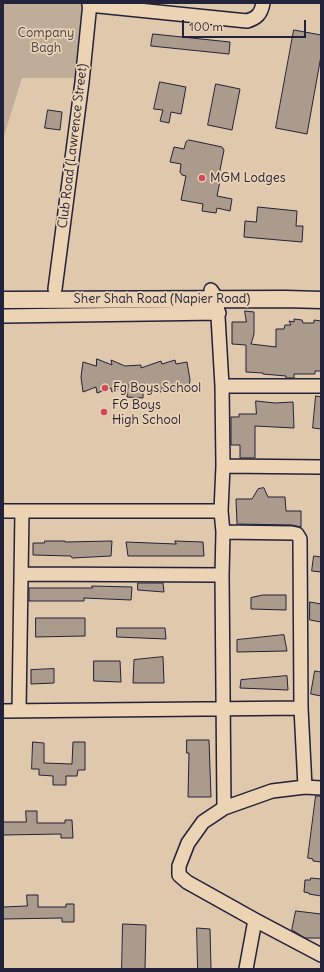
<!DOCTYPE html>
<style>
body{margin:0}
#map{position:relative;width:324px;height:972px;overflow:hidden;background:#dfc8ac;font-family:Delius,sans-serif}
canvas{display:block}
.frame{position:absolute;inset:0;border:4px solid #22223b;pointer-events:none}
.scale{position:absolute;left:182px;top:20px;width:124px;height:18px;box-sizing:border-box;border:2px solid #22223b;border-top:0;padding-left:5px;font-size:12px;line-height:14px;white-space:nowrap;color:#22223b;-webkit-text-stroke:3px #ebd3b3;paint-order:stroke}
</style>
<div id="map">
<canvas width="324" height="972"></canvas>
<div class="frame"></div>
<div class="scale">100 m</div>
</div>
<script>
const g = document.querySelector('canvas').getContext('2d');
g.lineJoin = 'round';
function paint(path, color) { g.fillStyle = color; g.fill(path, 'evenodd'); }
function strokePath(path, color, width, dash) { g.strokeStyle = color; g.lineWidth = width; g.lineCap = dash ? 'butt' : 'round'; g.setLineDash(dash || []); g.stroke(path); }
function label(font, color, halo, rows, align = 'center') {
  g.font = font + ' Delius,sans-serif'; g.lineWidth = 3.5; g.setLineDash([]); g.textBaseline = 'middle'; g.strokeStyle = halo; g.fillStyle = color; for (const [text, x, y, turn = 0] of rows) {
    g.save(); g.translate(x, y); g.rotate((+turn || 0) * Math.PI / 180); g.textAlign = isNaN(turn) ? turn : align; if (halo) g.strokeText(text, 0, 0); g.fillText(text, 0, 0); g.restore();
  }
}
paint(new Path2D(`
 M3 3H94L86 78H22L3 139Z`), '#c0ad99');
const building = new Path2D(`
 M294 30 321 35V56L307 134 276 128Z
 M153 34 230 42 229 54 151 46Z
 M160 82 186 87 181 114 171 112 169 123 160 121 163 110 154 109Z
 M216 84 240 89 232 130 208 125Z
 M48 110 62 112 60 130 45 128Z
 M189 140 222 147 224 150 218 180 220 181 217 196 232 199 230 211 217 208 216 213 202 211 203 204 181 200 186 176 182 175 180 172 181 164 170 162 174 147 184 149 186 142Z
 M258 207 297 211 296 226H303L302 242 244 237 245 221 256 222Z
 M245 311 254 312V334L251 344 276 347V329H284L285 325H291L289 321 294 322V319L302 320 303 323H314V320L321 321V371H315V374H294V378H286V376L263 374V373L246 372V345L232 344V322H246Z
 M97 359 112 365 111 360 125 366 141 365V368L161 361 162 364 175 360 176 364 187 362 190 380 188 392 176 387 174 392 162 388 161 392 143 386V398L127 397 128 384 112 392 111 388 97 393 96 387 83 392 81 377 83 362 96 366Z
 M316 396 321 397V429L313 428Z
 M256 401 275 403 293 402 294 428 255 426V458H240V445H231V417H239V414H256Z
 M264 488 268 497H285L286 511H301V527L292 525 237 524 236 499H252L258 489Z
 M45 541H65V542L112 541 111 556 72 558 71 556 33 555V543H44Z
 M175 541 203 542 204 556H128L126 542 176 544Z
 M314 556 321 557V572L312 571Z
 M138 583H163L164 592 138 590Z
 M92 586 132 587 131 600 84 598V601H29V588H92Z
 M263 595H286V610L251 609V598Z
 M310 602 321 604V622L310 620Z
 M36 618H85V636L36 637Z
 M117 628H165L166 639 117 637Z
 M284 635 287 651 237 652V640Z
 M163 657 164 683H133L134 660Z
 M94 661H120L121 682 94 681Z
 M54 669V683L31 684V670Z
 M315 671 321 672V696L311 694Z
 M287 676 288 690 240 688 241 680Z
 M187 740H209L211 797H188L189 753H187Z
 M33 742 44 743V763L72 764 73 742H85V770H78L77 776H66V785H53V776L39 775V769H32Z
 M316 796H321V862L313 861V859L308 858Z
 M26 811H37V823H65V820H72L73 838H61V834L3 835V822H26Z
 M311 878 321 879V896L309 894V893L304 892 305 880H310Z
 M27 895H38V907H66V904H74V922H62V918L3 919V907L27 906Z
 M296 911 321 914V938H305L292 930Z
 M123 924 146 925 145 969H122Z
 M197 928 210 929 211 969H198Z`);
paint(building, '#aa9b8c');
strokePath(building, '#22223b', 1);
const minor = new Path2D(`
 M89 5 247 21C257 18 261 14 263 3
 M55 289 82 82 90 3
 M211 290 217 299 222 386 223 466 221 511 223 532 222 575 224 808
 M3 316 219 313
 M222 386H321
 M223 466 321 467
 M3 511H221
 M223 532 292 533 297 534 300 539 301 708 305 787
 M21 574 222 575
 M3 711 301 708
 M19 711 22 511
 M321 788 305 787 272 791 224 808 203 822 188 843 179 866V875L187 882 255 920 321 955
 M246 969 255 920`);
const major = new Path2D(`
 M3 300 285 299 321 300`);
strokePath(minor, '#22223b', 16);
strokePath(major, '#22223b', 19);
strokePath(minor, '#ebd3b3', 13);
strokePath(major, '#ebd3b3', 16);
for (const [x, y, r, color] of [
 [202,178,4,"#d1495b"],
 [105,388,4,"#d1495b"],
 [104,412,4,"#d1495b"]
]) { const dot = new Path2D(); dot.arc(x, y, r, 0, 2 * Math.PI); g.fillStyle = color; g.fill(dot); strokePath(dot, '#ebd3b3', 1.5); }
label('13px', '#423e4e', '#ebd3b3', [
 ["Company",46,33],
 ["Bagh",46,48]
]);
label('13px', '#22223b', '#ebd3b3', [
 ["Club Road (Lawrence Street)",73,146,-83],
 ["Sher Shah Road (Napier Road)",162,299]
]);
label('13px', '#22223b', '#ebd3b3', [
 ["MGM Lodges",210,178],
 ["Fg Boys School",113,388],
 ["FG Boys",112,405],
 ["High School",112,420]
], 'left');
</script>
